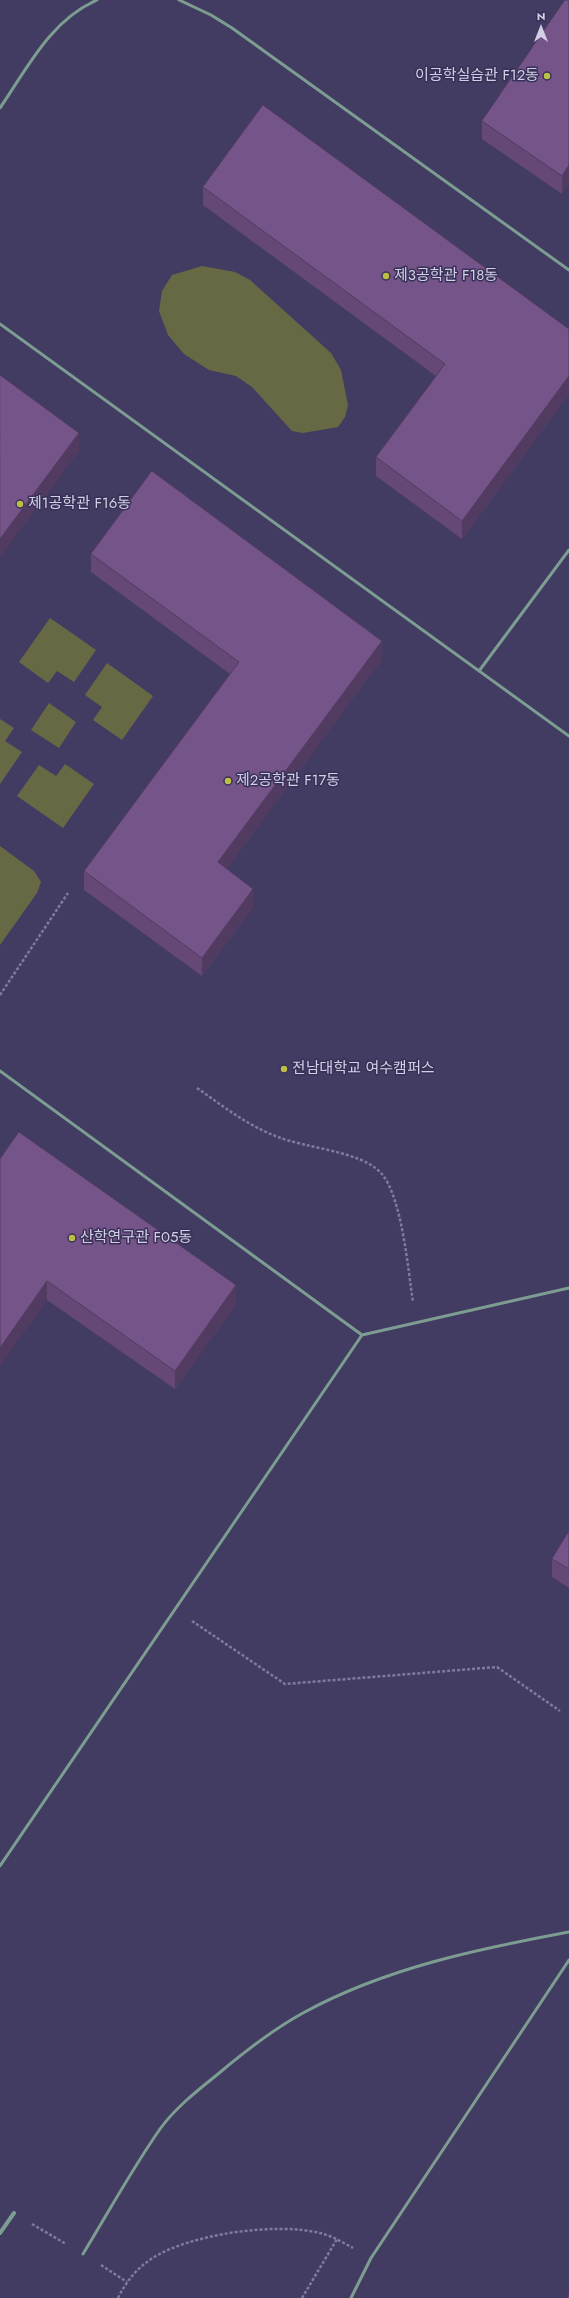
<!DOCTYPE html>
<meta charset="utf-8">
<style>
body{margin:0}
#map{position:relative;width:569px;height:2298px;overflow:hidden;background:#433c62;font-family:Jost,sans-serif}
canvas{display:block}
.north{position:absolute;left:521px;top:8px;width:40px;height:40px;-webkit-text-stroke:3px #393157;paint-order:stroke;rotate:0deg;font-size:11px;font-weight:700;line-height:16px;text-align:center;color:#d2cfe6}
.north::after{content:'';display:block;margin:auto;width:14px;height:18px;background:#d2cfe6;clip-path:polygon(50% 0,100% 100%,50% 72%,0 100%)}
</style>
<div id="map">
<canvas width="569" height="2298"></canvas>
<div class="north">N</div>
</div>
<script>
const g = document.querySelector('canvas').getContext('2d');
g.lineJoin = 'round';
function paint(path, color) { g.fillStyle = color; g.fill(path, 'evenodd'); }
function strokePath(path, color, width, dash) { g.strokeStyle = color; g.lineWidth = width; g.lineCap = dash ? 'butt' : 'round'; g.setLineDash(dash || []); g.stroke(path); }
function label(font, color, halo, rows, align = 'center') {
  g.font = font + ' Jost,"Noto Sans KR",sans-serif'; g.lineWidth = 3; g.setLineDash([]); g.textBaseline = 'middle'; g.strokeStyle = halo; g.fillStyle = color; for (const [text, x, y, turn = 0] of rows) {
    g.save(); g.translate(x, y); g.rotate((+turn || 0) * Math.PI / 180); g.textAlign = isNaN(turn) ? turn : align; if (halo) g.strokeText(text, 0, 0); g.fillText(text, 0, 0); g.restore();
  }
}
paint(new Path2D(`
 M202 266 235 272 250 280 331 353 341 370 348 405 345 417 338 427 303 433 292 431 252 387 236 376 209 370 184 354 168 335 159 311 162 291 172 275Z
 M50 618 96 650 74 682 57 671 48 683 19 662Z
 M107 663 153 696 122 740 93 720 102 707 85 695Z
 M49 703 76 722 59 748 31 730Z
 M0 719 14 728 5 741 22 752 0 784Z
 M65 764 94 784 63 828 17 796 39 765 56 776Z
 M0 846 34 871 41 882 37 893 0 945Z`), '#676944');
strokePath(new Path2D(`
 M0 995 68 893
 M197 1088C223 1106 248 1126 278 1137 305 1148 361 1151 381 1173 402 1196 408 1270 413 1302
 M192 1621 285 1684 497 1667 560 1711
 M32 2224 66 2244
 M101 2265 127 2282
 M118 2298C126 2282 136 2269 151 2259 189 2234 276 2222 320 2233 332 2236 342 2242 353 2248
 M302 2298 337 2239`), '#807b9b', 2.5, [3, 2]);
strokePath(new Path2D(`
 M179 0 211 15 232 28 569 270
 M0 108C28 67 50 21 97 0
 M0 324 569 736
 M479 671 569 550
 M0 1071 362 1335
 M0 1866 362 1335 569 1288
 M83 2254C108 2213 132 2169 160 2129 175 2108 198 2090 218 2074 244 2052 272 2030 303 2013 385 1968 478 1949 569 1932
 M351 2298 371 2258 569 1960`), '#7c9d91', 3);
strokePath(new Path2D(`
 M0 2233 14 2213`), '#7c9d91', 4);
paint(new Path2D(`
 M565 0 562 194 482 139V121Z
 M203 187 569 329V394L462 539 376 476V457L436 376 203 205Z
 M91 554 382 659 226 869 253 907 202 976 84 890V871L230 674 91 572Z
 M0 1159 236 1304 175 1389 47 1300Z
 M569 1531V1588L552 1577V1559Z`), '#654876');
paint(new Path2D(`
 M569 165V183L562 194V176Z
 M569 376V394L462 539V521Z
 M79 433V451L0 557V539Z
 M382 641V659L218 881V862Z
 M253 889V907L202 976V958Z
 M47 1281V1300L0 1366V1348Z
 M236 1285V1304L175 1389V1371Z`), '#523b60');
const building = new Path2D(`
 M565 0H569V165L562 176 482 121Z
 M263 105 569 329V376L462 521 376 457 445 364 203 187Z
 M0 375 79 433 0 539Z
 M152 471 382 641 218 862 253 889 202 958 84 871 239 662 91 554Z
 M19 1132 236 1285 175 1371 47 1281 0 1348V1159Z
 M569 1531V1569L552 1559Z
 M569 2293V2298H567Z`);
paint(building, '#755489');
strokePath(building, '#523b60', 1);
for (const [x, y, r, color] of [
 [547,76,4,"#bbc045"],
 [386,276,4,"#bbc045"],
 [20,504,4,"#bbc045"],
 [228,781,4,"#bbc045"],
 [284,1069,4,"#bbc045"],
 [72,1238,4,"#bbc045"]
]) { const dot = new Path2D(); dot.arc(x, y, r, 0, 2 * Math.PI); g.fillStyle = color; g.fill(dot); strokePath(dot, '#393157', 1.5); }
label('15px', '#d2cfe6', '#393157', [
 ["이공학실습관 F12동",539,76,"right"],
 ["제3공학관 F18동",394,276],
 ["제1공학관 F16동",28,504],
 ["제2공학관 F17동",236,781],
 ["전남대학교 여수캠퍼스",292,1069],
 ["산학연구관 F05동",80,1238]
], 'left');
</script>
